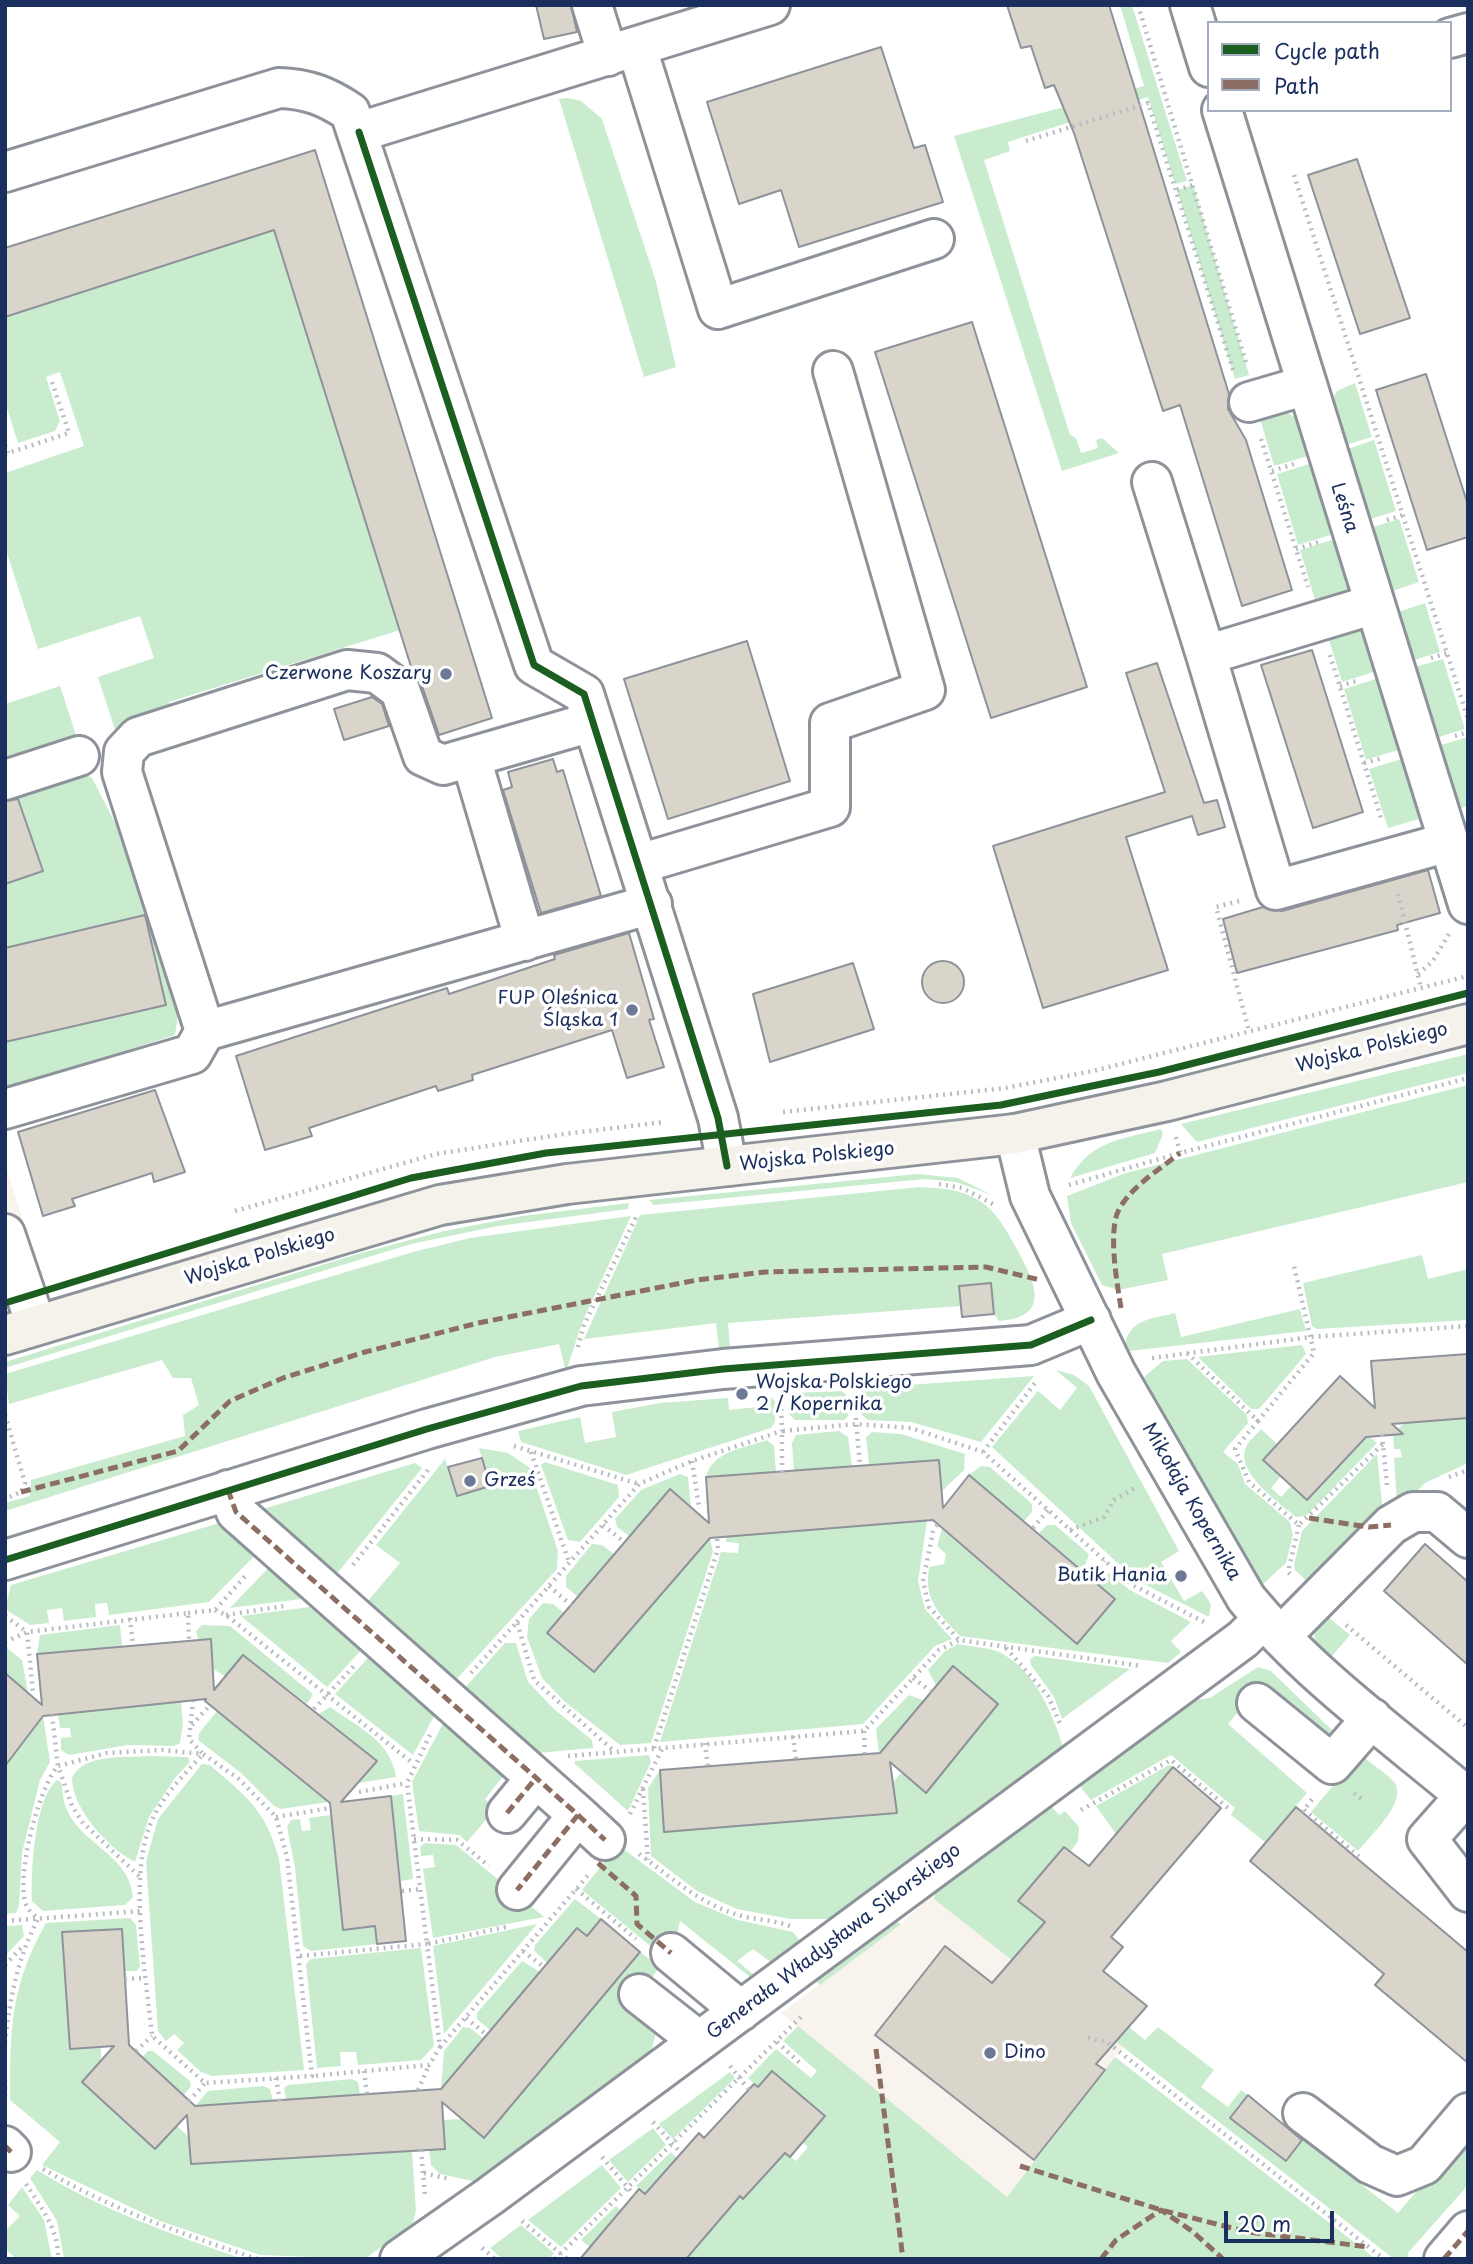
<!DOCTYPE html>
<meta charset="utf-8">
<style>
body{margin:0}
#map{position:relative;width:1473px;height:2264px;overflow:hidden;background:#fff;font-family:"Playpen Sans",sans-serif}
canvas{display:block}
.frame{position:absolute;inset:0;border:7px solid #1b2f5e;pointer-events:none}
.legend{position:absolute;left:1207px;top:21px;width:245px;height:91px;box-sizing:border-box;background:#fff;border:2px solid #a4acbf;margin:0;padding:9px 12px;list-style:none;font-size:21px;color:#1b2f5e}
.legend li{display:flex;align-items:center;gap:14px;height:35px}
.legend b{width:35px;border:2px solid #a4acbf}
.scale{position:absolute;left:1224px;top:2211px;width:110px;height:32px;box-sizing:border-box;border:4px solid #1b2f5e;border-top:0;padding-left:9px;font-size:21px;line-height:24px;white-space:nowrap;color:#1b2f5e;-webkit-text-stroke:5px #fff;paint-order:stroke}
</style>
<div id="map">
<canvas width="1473" height="2264"></canvas>
<div class="frame"></div>
<ul class="legend">
<li><b style="height:9px;background:#1b5e20"></b>Cycle path</li>
<li><b style="height:9px;background:#8d6e63"></b>Path</li>
</ul>
<div class="scale">20 m</div>
</div>
<script>
const g = document.querySelector('canvas').getContext('2d');
g.lineJoin = 'round';
function paint(path, color) { g.fillStyle = color; g.fill(path, 'evenodd'); }
function strokePath(path, color, width, dash) { g.strokeStyle = color; g.lineWidth = width; g.lineCap = dash ? 'butt' : 'round'; g.setLineDash(dash || []); g.stroke(path); }
function label(font, color, halo, rows, align = 'center') {
  g.font = font + ' "Playpen Sans",sans-serif'; g.lineWidth = 7; g.setLineDash([]); g.textBaseline = 'middle'; g.strokeStyle = halo; g.fillStyle = color; for (const [text, x, y, turn = 0] of rows) {
    g.save(); g.translate(x, y); g.rotate((+turn || 0) * Math.PI / 180); g.textAlign = isNaN(turn) ? turn : align; if (halo) g.strokeText(text, 0, 0); g.fillText(text, 0, 0); g.restore();
  }
}
paint(new Path2D(`
 M5 1164 32 1250 5 1259Z
 M935 1892 1126 2043 1007 2197 781 2013 901 1924Z`), '#f8f3ec');
paint(new Path2D(`
 M1120 5H1132L1187 181 1175 184 1148 97 1008 142 1010 151 984 160 1070 435 1076 438 1081 453 1098 448 1096 440 1102 438 1119 453 1062 471 954 136 1144 86Z
 M568 98 581 101 602 119 655 278 676 367 644 377 559 99Z
 M1193 185 1249 375 1235 379 1177 190Z
 M274 230 400 630 169 702 171 711 115 730 98 677 154 658 140 616 38 649 5 547V473L84 446 60 372 46 377 60 421 55 431 18 443 5 402V317Z
 M1355 383 1372 437 1335 448 1326 410 1337 391Z
 M1282 409 1300 421 1311 455 1274 466 1258 412Z
 M1374 440 1396 511 1358 523 1336 453Z
 M1315 462 1337 533 1298 545 1277 474Z
 M1399 519 1419 582 1381 595 1361 531Z
 M1338 538 1358 602 1319 613 1300 550Z
 M1425 603 1440 652 1402 664 1393 621 1398 612Z
 M1358 627 1368 635 1380 670 1342 682 1327 633Z
 M1443 659 1465 729 1426 741 1404 670Z
 M1382 677 1404 748 1366 760 1344 689Z
 M60 686 78 741 5 765V704Z
 M1468 737V806L1453 810 1434 747Z
 M1408 757 1426 817 1388 828 1369 769Z
 M81 772 92 778 148 887 179 1008 175 1035 5 1090V884L43 871 15 787Z
 M1468 1054V1073L1197 1142 1181 1124Z
 M1468 1085V1182L1162 1254 1168 1280 1118 1290 1102 1285 1071 1223 1067 1196 1126 1173Z
 M1161 1129 1163 1134 1155 1153 1070 1178C1091 1140 1123 1139 1161 1129Z
 M918 1174 958 1178 992 1195 956 1182 925 1179 654 1205 649 1200Z
 M920 1187C941 1188 960 1189 978 1200 998 1212 1007 1232 1018 1251 1035 1283 1052 1317 999 1321L994 1314 990 1283 959 1287 961 1306 728 1323 730 1350H719L716 1323 584 1339 640 1215Z
 M629 1203 628 1209 498 1226 411 1244 5 1368V1362L361 1253 444 1231 522 1216Z
 M631 1216 582 1323 566 1372 559 1344 495 1357 5 1511V1503L30 1496 31 1480 185 1436 183 1415 199 1405 191 1378H173L162 1360 9 1404 5 1374 413 1252 470 1238Z
 M1422 1255 1428 1279 1468 1269V1320L1317 1329 1312 1326 1303 1283Z
 M1300 1309 1306 1331 1129 1351 1125 1344C1131 1318 1153 1319 1175 1313L1181 1337Z
 M1302 1345 1306 1354 1259 1409H1251L1198 1357Z
 M1187 1359 1247 1415 1248 1423 1223 1452 1238 1464 1245 1484 1290 1522 1293 1535 1286 1563 1263 1584 1222 1519 1144 1377 1163 1361Z
 M1056 1370 1074 1375 1089 1386 1179 1551 1161 1562 1184 1601 1202 1591 1211 1604 1209 1617 1136 1580 992 1447 1038 1391 1060 1410 1077 1388Z
 M1034 1376 981 1442 911 1422 868 1420 862 1415 861 1394 866 1388Z
 M841 1391 846 1394 848 1416 844 1420H795L790 1415 788 1399 793 1393Z
 M768 1395 775 1401V1422L771 1428 626 1475 521 1442 518 1431 580 1417 585 1443 616 1437 612 1412 660 1403 728 1398 729 1410 758 1407V1396Z
 M1468 1418V1463L1425 1483 1402 1507 1397 1504 1394 1458 1402 1457 1400 1449H1394L1393 1435 1404 1423Z
 M1261 1429 1277 1444 1263 1460 1281 1476 1271 1488 1281 1497 1291 1486 1307 1500 1367 1435 1377 1443 1306 1516 1296 1517C1280 1503 1232 1471 1247 1445 1250 1440 1257 1434 1261 1429Z
 M839 1431 848 1437 852 1466 794 1471 792 1443 796 1435Z
 M872 1432 901 1434 965 1454 964 1470 941 1492 938 1460 869 1464 866 1437Z
 M767 1440 774 1446 776 1472 706 1477C712 1451 745 1448 767 1440Z
 M479 1448 508 1453 530 1468 558 1551 557 1569 454 1682 363 1607 400 1563 376 1545 445 1459 457 1496 490 1486Z
 M1377 1454 1384 1523 1315 1589 1295 1570 1294 1565 1302 1531Z
 M545 1462 618 1485 619 1497 580 1542 568 1540 541 1465Z
 M415 1463 422 1468 332 1580 264 1517 263 1509Z
 M981 1466 990 1467 1032 1504V1512L1024 1521 969 1475Z
 M680 1474 688 1477 691 1508 670 1489 629 1536 617 1527 615 1519 641 1490Z
 M233 1519 262 1548 209 1602 109 1615 107 1603 95 1604 96 1617 64 1621 62 1608 47 1610 49 1623 30 1625 5 1609 11 1585Z
 M927 1521 918 1581 925 1609 952 1639 935 1646 863 1724 660 1742 721 1552 738 1553 739 1543 726 1542V1537Z
 M1047 1525H1055L1089 1554 1083 1571 1039 1533Z
 M942 1529 1076 1644 1115 1599 1099 1584 1109 1573 1130 1590 1191 1622 1171 1641 1181 1652 1168 1663 960 1636C938 1612 924 1601 929 1567L944 1564 946 1554 937 1546Z
 M710 1538 713 1552 651 1743 620 1745 565 1702 542 1678 527 1637 529 1619 543 1603 553 1604 564 1613 548 1633 594 1672Z
 M592 1544 602 1545 614 1554 578 1597 566 1587V1576Z
 M275 1561 317 1597 230 1608Z
 M325 1605 368 1643 327 1687 241 1616Z
 M1323 1613 1350 1635 1331 1657C1312 1639 1309 1636 1323 1613Z
 M120 1625 122 1646 37 1654 40 1635Z
 M202 1625 230 1626 313 1694 307 1704 244 1655 225 1676 213 1669 211 1639H198L196 1631Z
 M505 1643H516L528 1682 554 1709 592 1740 593 1748 526 1754 463 1690Z
 M958 1644C970 1647 990 1647 1001 1653 1036 1671 1055 1718 1065 1754L843 1919H790L737 1909 697 1891 651 1856 648 1788 660 1770 664 1831 896 1813 893 1782 901 1773 924 1791 998 1704 953 1667 937 1687 928 1670 945 1651Z
 M7 1648 22 1660 28 1693 5 1675Z
 M375 1650 439 1707 413 1755 335 1694Z
 M1035 1656 1130 1669 1062 1719 1054 1697 1031 1665 1030 1659Z
 M1258 1667 1271 1671 1338 1736 1333 1741 1263 1683 1228 1724 1307 1793 1265 1842 1231 1815 1235 1808 1171 1755 1091 1800 1079 1785 1194 1700 1210 1698Z
 M909 1695 925 1701 879 1754 876 1729Z
 M181 1702 183 1724 180 1743 174 1746 128 1745 69 1755 61 1750V1738L71 1737 70 1728H60L58 1714Z
 M330 1707C358 1727 391 1741 396 1777L358 1783 377 1761 319 1714Z
 M217 1711 328 1802 281 1809 274 1806 241 1773 198 1740 199 1733Z
 M448 1714 508 1770 485 1799 495 1809 467 1842 459 1835 419 1831 412 1782Z
 M43 1716 50 1762 40 1780 22 1853 19 1906 16 1913 5 1914V1766Z
 M1360 1754C1370 1763 1385 1772 1394 1782 1409 1801 1369 1837 1358 1851L1311 1812Z
 M649 1755 651 1762 628 1811 575 1764V1761Z
 M149 1756 188 1757 190 1762 175 1778 149 1817 135 1862C109 1849 72 1809 72 1778 83 1753 125 1758 149 1756Z
 M202 1764 210 1765C246 1796 266 1810 279 1859L304 2070 212 2076 201 2072 177 2050 184 2043 174 2034 166 2041 158 2031 146 1861 158 1819Z
 M1169 1765 1173 1767 1116 1834 1096 1806Z
 M57 1780 61 1782C63 1791 63 1802 67 1810 83 1846 129 1854 133 1897L125 1905 43 1911 32 1901C31 1872 34 1799 57 1780Z
 M403 1794 413 1879 401 1881 391 1796Z
 M1051 1806 1059 1815 1065 1811 1079 1827 1078 1841 1070 1852 1063 1847 1018 1900 1045 1922 1026 1944 1145 2040 1158 2027 1214 2070 1201 2087 1228 2107 1241 2090 1248 2095 1230 2118 1285 2161 1303 2139 1398 2213 1468 2132V2185L1408 2253 1409 2259H1394L934 1899 935 1892Z
 M331 1815 343 1929 375 1926 377 1944 311 1951 303 1946 295 1868 287 1827 291 1820 300 1819 302 1831 311 1830 309 1818Z
 M425 1843 456 1845 544 1917 433 1938 423 1869 435 1867 433 1855 421 1856 420 1847Z
 M618 1845 695 1902 738 1920 793 1932 804 1946 776 1966 753 1949 737 1961 759 1979 755 1981 680 1921 674 1949 666 1959 582 1890Z
 M575 1899 601 1919 587 1936 576 1928 547 1963 534 1950 535 1945Z
 M130 1918 136 1925 140 1966 137 1971H125L122 1929 62 1932 70 2049 101 2047V2061L82 2083 155 2149 177 2126 189 2137 191 2164 412 2151 416 2211 413 2223 365 2259 260 2255 160 2221 42 2165 60 2142 10 2100C10 2029 10 1987 46 1923Z
 M896 1921 901 1924 820 1985 815 1979Z
 M537 1924 444 2034 433 1946Z
 M22 1925 24 1936 5 1956V1926Z
 M421 1948 434 2046 421 2060 358 2065 356 2052H340L341 2066 317 2068 306 1964 311 1959Z
 M640 1952 660 1967 631 2004 658 2025 649 2061 481 2183 440 2174 431 2165 429 2150 445 2149 443 2120 462 2119 485 2137Z
 M522 1961 540 1972 491 2031 477 2019V2013Z
 M798 2026 1007 2197 1115 2057 1376 2259H674L690 2255 740 2196 744 2199 785 2153 796 2161 808 2147 802 2142 824 2117 772 2071 758 2087 748 2078 776 2049 811 2078 817 2071 783 2041Z
 M463 2027 470 2028 484 2039 441 2089 444 2051Z
 M148 2051H153L190 2081 191 2086 183 2096 142 2057Z
 M730 2072 735 2078 673 2139 659 2124Z
 M352 2079 358 2082 360 2094 286 2100 284 2088 288 2085Z
 M263 2086 270 2089 273 2101 195 2106 208 2091Z
 M653 2128 666 2145 628 2182 609 2160Z
 M671 2152 677 2158 645 2194 636 2186Z
 M602 2165 621 2188 561 2247 528 2220Z
 M37 2170C101 2210 172 2234 243 2259H64L57 2221 30 2178Z
 M22 2187 44 2220 52 2259H17L5 2249V2231L20 2216 8 2205Z
 M616 2206 621 2211 590 2247 581 2240Z
 M521 2225 554 2253 549 2259H502L490 2248Z`), '#c9eccf');
const building = new Path2D(`
 M536 5H571L577 32 544 39Z
 M1007 5H1109L1229 394 1228 409 1246 440 1292 590 1242 606 1180 405 1163 411 1074 133 1054 85 1045 88 1031 46 1021 48Z
 M881 47 914 148 925 145 943 202 799 247 781 190 739 204 707 102Z
 M315 150 492 718 439 735 421 683 413 673 274 230 5 317V248Z
 M1357 159 1410 318 1360 334 1308 175Z
 M972 322 1087 687 991 718 875 352Z
 M1426 374 1468 505V537L1427 550 1376 390Z
 M747 641 790 781 668 819 624 679Z
 M1312 650 1363 812 1313 828 1261 665Z
 M1157 663 1204 803 1217 800 1225 827 1198 835 1192 816 1126 837 1168 970 1043 1008 993 846 1165 792 1126 673Z
 M372 697 382 704 389 726 344 740 334 709Z
 M553 759 557 772 563 770 601 896 541 913 503 790 512 787 508 772Z
 M18 799 43 871 5 884V801Z
 M1428 870 1440 913 1397 925 1398 930 1237 973 1223 919 1263 907 1282 911Z
 M145 915 166 1005 5 1042V948Z
 M629 933 654 1019 649 1020 664 1067 627 1078 612 1030 472 1075 473 1080 438 1091 436 1086 309 1128 312 1136 265 1150 236 1056 447 988 449 994 555 959 554 955Z
 M922 982a21 21 0 1 1 42 0a21 21 0 1 1-42 0Z
 M853 963 874 1029 770 1062 753 994Z
 M155 1090 185 1172 154 1182 152 1173 72 1199 75 1206 43 1216 18 1132Z
 M991 1283 994 1314 962 1317 959 1286Z
 M1468 1354V1418L1392 1424 1403 1434 1366 1437 1307 1500 1263 1460 1340 1376 1375 1408 1371 1361Z
 M482 1458 490 1486 457 1496 448 1467Z
 M939 1460 943 1508 969 1475 1115 1599 1077 1644 933 1520 710 1538 594 1672 547 1633 670 1489 709 1523 706 1477Z
 M1425 1544 1468 1582V1665L1384 1591Z
 M211 1639 214 1690 243 1655 377 1761 341 1802 391 1796 406 1941 377 1944 375 1926 343 1930 330 1803 205 1701 206 1699 43 1716 5 1766V1673L42 1705 37 1654Z
 M953 1666 998 1704 926 1793 890 1762 897 1813 664 1832 660 1770 880 1753Z
 M1173 1767 1221 1808 1111 1937 1123 1947 1103 1971 1147 2006 1096 2064 1105 2070 1034 2160 875 2035 945 1946 992 1983 1045 1922 1018 1901 1064 1847 1089 1866Z
 M1296 1807 1468 1952V2063L1375 1985 1384 1974 1250 1861Z
 M601 1919 640 1952 484 2138 442 2102 445 2149 191 2164 187 2115 155 2149 82 2082 114 2046 70 2049 62 1932 122 1929 129 2045 195 2106 441 2089 577 1928 587 1936Z
 M772 2071 825 2116 790 2157 785 2153 743 2199 740 2196 686 2259H580L639 2189 645 2194 699 2133 704 2138 754 2084 758 2087Z
 M1248 2095 1302 2140 1286 2161 1230 2118Z`);
paint(building, '#dad5cb');
strokePath(building, '#8e929a', 2);
const minor = new Path2D(`
 M592 5 608 56
 M1190 5 1209 67
 M1450 38 1468 33
 M637 48 718 309 934 239
 M1222 110 1468 904
 M359 132 770 5
 M5 172 279 88C308 89 326 96 350 112L534 665 584 694 718 1118 727 1166
 M1249 402 1307 385
 M1152 482 1206 655
 M1375 604 1206 655 1276 890 1449 842
 M592 722 443 765 423 756 400 690 377 673 347 670 138 737 124 752 122 772 205 1031 652 904
 M471 758 525 941
 M5 780 79 756
 M639 864 830 807V723L925 690 833 371
 M5 1109 192 1054 205 1031
 M1015 1134 1030 1196 1116 1373 1246 1598C1309 1675 1392 1734 1468 1798
 M5 1234 36 1325
 M228 1490 236 1512 578 1815 517 1890
 M5 1560 427 1429 581 1386 723 1369 1031 1345 1091 1320
 M1281 1636 1391 1525 1413 1512H1437L1468 1538
 M1257 1703 1332 1764 1372 1718
 M1465 1796 1427 1839 1468 1892
 M507 1813 536 1778
 M578 1815 605 1840
 M671 1953 741 2011
 M639 1994 699 2041
 M1303 2113 1370 2164 1397 2176 1424 2165 1468 2113
 M5 2146 11 2152
 M400 2259 490 2196 1243 1639 1263 1619
 M1444 2259 1468 2231`);
const major = new Path2D(`
 M5 1335 440 1205 567 1184 1015 1134 1167 1101 1468 1024`);
strokePath(minor, '#8e929a', 44);
strokePath(major, '#8e929a', 44);
strokePath(new Path2D(`
 M1138 5 1246 363
 M1026 141 1148 103 1233 370
 M1294 175 1468 719
 M1177 190 1193 185
 M1261 439 1308 587
 M5 445 8 453
 M5 454 69 433 51 379
 M1272 471 1294 464
 M1387 520 1403 515
 M1296 549 1319 542
 M1330 655 1382 821
 M1431 658 1447 653
 M1340 686 1359 680
 M1455 736 1468 732
 M1364 763 1383 758
 M1398 894 1421 988
 M1239 901 1216 907 1249 1031
 M1418 974 1432 962 1449 934
 M783 1112 1005 1088 1093 1071 1468 976
 M1176 1137 1180 1153 1468 1078
 M939 1184 962 1188 993 1204
 M1069 1185 1180 1153
 M235 1211 436 1154 564 1134 665 1122
 M578 1347 584 1325 637 1215
 M1187 1353 1258 1421 1314 1353 1294 1266
 M1152 1358 1311 1337 1468 1326
 M854 1397 860 1465
 M5 1415 25 1483 21 1492 5 1499
 M1258 1421 1235 1449 1249 1482 1299 1525 1383 1444 1387 1485
 M1382 1435 1383 1444
 M514 1446 639 1484
 M531 1452 569 1562
 M983 1452 1035 1383
 M692 1461 699 1507
 M782 1472V1431L856 1424 911 1428 983 1452 1131 1584 1204 1622
 M1449 1477 1468 1470
 M603 1525 624 1542
 M937 1525 933 1532 923 1581 929 1607 959 1640 1141 1666
 M1033 1528 1048 1510
 M1070 1530 1104 1517 1114 1500 1138 1486
 M353 1565 428 1470
 M1290 1574 1288 1572 1299 1525
 M1091 1578 1105 1561
 M549 1586 571 1605
 M215 1610 226 1615 414 1764
 M188 1613 215 1610 248 1573
 M226 1615 284 1606
 M5 1616 27 1632 33 1692
 M130 1618 133 1645
 M517 1622 639 1484 692 1461 782 1431 781 1401
 M1346 1625 1468 1728
 M5 1642 27 1632 188 1613 189 1640
 M1006 1648 1048 1696 1061 1726
 M471 1673 517 1622 534 1680 615 1752
 M913 1678 932 1692
 M314 1709 354 1666
 M192 1725 210 1705
 M864 1731 865 1755
 M430 1735 407 1783 427 1944 506 1927
 M793 1736 796 1760
 M705 1743 708 1767
 M654 1748 718 1549 717 1538
 M568 1756 864 1731 939 1650 959 1640
 M643 1789 648 1860
 M359 1792 407 1783
 M1354 1793 1364 1801
 M1081 1810 1171 1760 1228 1808 1225 1811
 M1304 1810 1362 1859
 M1302 1812 1314 1797
 M630 1814 663 1747
 M276 1817 330 1808
 M414 1839 457 1840 489 1866
 M639 1854C672 1878 701 1905 742 1916 757 1920 774 1920 790 1926
 M139 1876 83 1823 72 1806 58 1766 107 1753 163 1750 203 1754 239 1779 276 1817 287 1857 312 2076 205 2083 152 2036C146 1975 127 1872 153 1818 165 1793 185 1774 203 1754L189 1739 193 1701
 M576 1889 636 1939
 M402 1891 420 1889
 M5 1921 142 1911
 M523 1951 544 1967
 M300 1956 427 1944 440 2047 429 2065 312 2076
 M5 1965 24 1945
 M125 1979 146 1978
 M466 2018 487 2035
 M1088 2038 1107 2042 1384 2259
 M777 2042 800 2063
 M5 2043C10 1999 17 1959 38 1919 35 1916 29 1911 27 1907 14 1881 39 1786 58 1766L52 1715
 M440 2047 590 1873
 M136 2051 152 2036
 M730 2066 749 2090
 M364 2071 367 2094
 M276 2078 280 2101
 M5 2080V2096
 M418 2090 429 2065
 M189 2101 205 2083
 M653 2122 681 2153
 M421 2150 425 2195
 M602 2157 634 2195
 M43 2169C110 2209 183 2234 257 2259
 M424 2173 449 2179
 M26 2184C41 2207 59 2230 58 2259
 M522 2221 567 2259
 M482 2248 495 2259
 M555 2259 804 2014`), '#b9bcc1', 4.5, [2, 5]);
strokePath(minor, '#fff', 38);
strokePath(major, '#f5f1eb', 38);
strokePath(new Path2D(`
 M1121 1308C1117 1283 1109 1238 1117 1214 1126 1190 1160 1169 1180 1153
 M228 1490 236 1512 578 1815 517 1890
 M21 1492 178 1451 230 1401 283 1378 365 1352 478 1323 697 1280 765 1272 986 1267 1040 1280
 M1309 1518 1369 1527 1391 1525
 M507 1813 536 1778
 M578 1815 605 1840
 M598 1863 636 1896 637 1924 671 1953
 M876 2049 903 2259
 M5 2146 11 2152
 M1020 2166 1161 2210 1248 2232 1369 2247
 M1101 2259 1116 2240 1161 2210 1192 2231 1223 2259
 M1444 2259 1468 2231`), '#8d6e63', 5, [10, 5]);
strokePath(new Path2D(`
 M359 132 534 665 584 694 718 1118 727 1166
 M5 1303 411 1178 546 1153 1001 1105 1159 1072 1468 993
 M5 1560 427 1429 581 1386 723 1369 1031 1345 1091 1320`), '#1b5e20', 7);
for (const [x, y, r, color] of [
 [446,674,7,"#6b7896"],
 [632,1010,7,"#6b7896"],
 [742,1394,7,"#6b7896"],
 [470,1481,7,"#6b7896"],
 [1181,1576,7,"#6b7896"],
 [990,2053,7,"#6b7896"]
]) { const dot = new Path2D(); dot.arc(x, y, r, 0, 2 * Math.PI); g.fillStyle = color; g.fill(dot); strokePath(dot, '#fff', 2.5); }
label('19px', '#1b2f5e', '#fff', [
 ["Leśna",1344,508,72],
 ["Wojska Polskiego",1372,1048,-14],
 ["Wojska Polskiego",817,1157,-6],
 ["Wojska Polskiego",260,1257,-17],
 ["Mikołaja Kopernika",1191,1502,60],
 ["Generała Władysława Sikorskiego",834,1942,-37]
]);
label('19px', '#1b2f5e', '#fff', [
 ["Czerwone Koszary",432,674],
 ["FUP Oleśnica",618,999],
 ["Śląska 1",618,1021],
 ["Wojska Polskiego",756,1383,"left"],
 ["2 / Kopernika",756,1405,"left"],
 ["Grześ",484,1481,"left"],
 ["Butik Hania",1167,1576],
 ["Dino",1004,2053,"left"]
], 'right');
</script>
